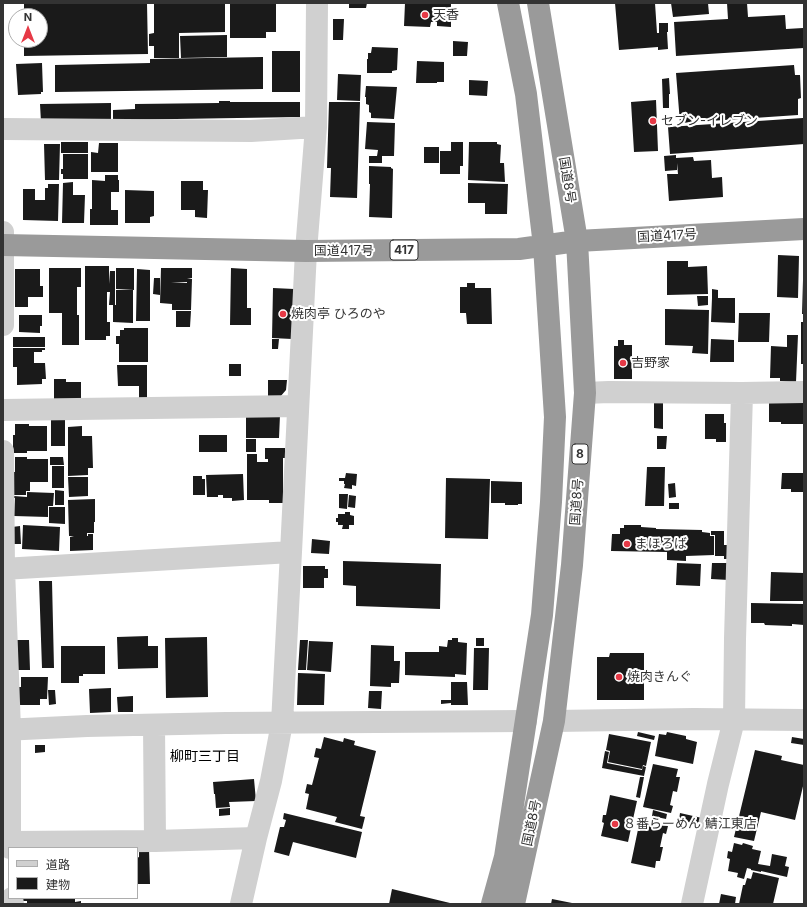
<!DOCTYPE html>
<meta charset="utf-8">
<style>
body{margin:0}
#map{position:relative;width:807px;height:907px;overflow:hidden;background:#fff;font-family:Inter,"Noto Sans JP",sans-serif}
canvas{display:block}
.frame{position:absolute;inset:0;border:4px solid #333;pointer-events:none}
.legend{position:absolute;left:8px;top:847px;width:130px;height:52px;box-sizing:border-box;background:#fff;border:1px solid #adadad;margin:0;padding:5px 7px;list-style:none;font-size:12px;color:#333}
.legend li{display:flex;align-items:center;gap:8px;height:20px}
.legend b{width:20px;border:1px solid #adadad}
.north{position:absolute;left:8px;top:8px;width:40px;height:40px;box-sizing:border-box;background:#fff;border:1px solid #adadad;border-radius:50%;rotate:0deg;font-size:11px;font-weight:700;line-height:16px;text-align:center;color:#333}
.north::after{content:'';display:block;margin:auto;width:14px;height:18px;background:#e63946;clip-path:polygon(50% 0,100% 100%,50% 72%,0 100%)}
</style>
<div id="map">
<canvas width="807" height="907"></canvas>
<div class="frame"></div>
<ul class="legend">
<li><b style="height:5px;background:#d0d0d0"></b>道路</li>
<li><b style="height:11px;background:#1a1a1a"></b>建物</li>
</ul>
<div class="north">N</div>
</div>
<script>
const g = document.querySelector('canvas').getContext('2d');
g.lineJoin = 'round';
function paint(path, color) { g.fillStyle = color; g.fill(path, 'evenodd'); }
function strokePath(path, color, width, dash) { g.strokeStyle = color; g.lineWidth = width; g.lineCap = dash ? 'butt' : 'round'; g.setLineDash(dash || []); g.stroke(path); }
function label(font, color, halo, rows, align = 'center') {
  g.font = font + ' Inter,"Noto Sans JP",sans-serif'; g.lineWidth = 4; g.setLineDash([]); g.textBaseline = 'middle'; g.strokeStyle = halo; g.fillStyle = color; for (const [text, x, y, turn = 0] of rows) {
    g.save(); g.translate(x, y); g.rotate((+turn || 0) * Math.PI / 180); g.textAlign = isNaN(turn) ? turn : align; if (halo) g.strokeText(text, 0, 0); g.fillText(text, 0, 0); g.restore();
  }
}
paint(new Path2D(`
 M24 3H147L148 54 24 56V40H40V16H24Z
 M154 3H225V32L179 33V58H154V46H149V34L154 33Z
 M230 3H276V32H266V38H230Z
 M349 3H367L366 8H349Z
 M405 3H451V27L437 26V22H431L430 27 404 26Z
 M615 3H655L657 33H659V23H668V32H667L668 49 658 50V47L619 50Z
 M671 3H708L709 14 673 17Z
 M727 3H747L748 17 785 15 786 29 803 28 804 48 676 56 674 22 728 19Z
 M333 19H344L343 40H333Z
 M227 35V57L181 58 180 36Z
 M453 41 468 42 467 56H453Z
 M372 47 398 48 397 70 392 71V73H367V59H368V53H371Z
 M272 51H300V92H272Z
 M263 57V89L55 92V65L150 63V59Z
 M417 61 444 62V82H437V83H416Z
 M42 63 43 92H41V94L18 95 16 64Z
 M794 65 795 75H800L801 98 798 99V115L680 123 676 73Z
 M338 74 361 75 360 101 337 100Z
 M669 78 670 94H669V108H663L662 79Z
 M469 80 488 81 487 96 469 95Z
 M366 86 397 87 394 119 371 118V113L369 112V105L366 104V97H365Z
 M656 100 658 151 634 152 631 102Z
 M219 101H230V102H300V117L113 120V110L135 109V104L219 103Z
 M329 102H360L357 198 330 197 331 168H327Z
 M111 103V121L41 122 40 104Z
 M803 118 804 144 670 154 668 127Z
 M367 122 395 123 394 156H382V163H369V156H377L378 150 365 149Z
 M61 142H88V153H61Z
 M451 142H463V166H460V174H440V151H451Z
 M469 142H497V144L501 145 500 163H504L505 182 468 180Z
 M99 143H118V172H91V152L98 153Z
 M44 144H60L59 180H45Z
 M424 147H439V163H424Z
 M63 154H88V179H63V174H61V169H63Z
 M676 155V158L693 157 694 161 711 160 712 178 722 177 723 197 669 201 667 174H678L677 163V170L665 171 664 156Z
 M369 166 391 167V168L393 169 392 218 369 217 370 184H369Z
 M105 175H118V180H119V192H111V210H118V225H90V209H92V180L105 181Z
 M181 181H203V190H208L207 218 195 217V210H181Z
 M73 182V195H85L84 223H62L63 183Z
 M468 183 508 184 507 214H485V203H468Z
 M48 184H59L58 221 23 220V189H35V200H45V188H48Z
 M125 190 154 191V216L150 217V223H125Z
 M778 255 799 256 798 298 777 297Z
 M667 261H688V267L707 266 708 294 667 295Z
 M85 266H109V284L110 271H115V305H116V290H133V323L113 322V305H109L110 292H107V322H110V336H106V340H85Z
 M49 268H81V287H77V315H79V345H62V313H49Z
 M116 268H134V290L116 289Z
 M161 268H192V278H183H187V282H171L187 283V285V278L192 279 191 310H172V304L160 303Z
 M231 268 247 269V308H251V325H230Z
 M15 269H40V286H43V297H28V307H15Z
 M137 269 150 270V321H136Z
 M154 278H160V295L153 294Z
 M803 280H804V314H802Z
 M467 283H475V288H491L492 324H467L466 313H460V287H467Z
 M273 288 294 289 292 339 272 338Z
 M712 289 718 290V298H712Z
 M697 296H708V305L698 306Z
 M712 298H735V323L711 322Z
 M665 309 709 310 708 354 692 353 693 346 665 345Z
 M176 311H191L190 327H176Z
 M739 313H770L769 342H738Z
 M19 315H42V326H40V333L19 332Z
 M801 322H804V364H801Z
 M124 328H148V362H119V344H116V336H120V330H124Z
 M787 335H798L796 382 780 381V378H770L771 346 787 347Z
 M13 337H45V347H13Z
 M272 339H279L278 349H272Z
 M711 339 734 340V362H710Z
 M618 340H624V345H632V379H614V346H618Z
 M13 348H45V350H42V352H34V363H45L46 379H42V384L17 385V367H38H13Z
 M229 364H241V376H229Z
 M117 365H147V398L139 399V386H118Z
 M54 379H66V382H81V400H54Z
 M268 380H287L286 390 280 397 268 396Z
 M654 402H663V429L654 428Z
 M769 402H804V424H781V422H769Z
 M246 414 280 415 279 438H246Z
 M705 414H724V423H726V442H716V439H705Z
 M51 419H65V446H51Z
 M15 424H29V426H47V451H27V453H13V435H15Z
 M82 426V436H92L93 468H88V475L68 476V427Z
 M199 435H227V452H199Z
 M657 436H667L666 449H657Z
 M246 439H256V452H246Z
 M265 448H285V458H283V503H269V500H247V454H257V462H268V459H265Z
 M15 457H27V459H48V482H30V491H26V495H14V496L27 497V492L54 493 53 506H48V517L14 516 15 498H12V472H15Z
 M50 457H63L64 465H50Z
 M52 466H64V488H52Z
 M647 467H665L664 506H645Z
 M346 473 357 474 356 486 352 485V489L344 488 345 484H344V481H339V478H345Z
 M782 473H804V492H791V489H781Z
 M243 474 244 500 232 501V498H223V495H218V497H207L206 475Z
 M193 476H202V479H205V495H193Z
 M68 477H88V496L69 497Z
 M446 478 490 479 488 539 445 538Z
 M491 481 522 482V504H518V505H505V503H491Z
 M675 483 676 497 669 498 668 484Z
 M55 490 64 491V505H55Z
 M339 494H348L347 509 339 508Z
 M349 495 356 496 355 508 348 507Z
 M95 499V522H94V533H87V536H88V534H93V550L70 551V537L74 536H69L68 500Z
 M669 503H679V509H669Z
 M49 507H65V524L49 523Z
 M345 512H350V515L354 516V525H349V529H342L343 525H338V522H336V518H338V514H345Z
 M23 525 60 527 59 551 22 549Z
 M624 525H641V527L656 528V529L702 530V532L710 533V536H714V555L686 556V561L667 560V552L611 551 612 534H620V528H624Z
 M20 526 21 544H13L12 527Z
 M711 531H724V545H730L728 559H724V556H715V535H711Z
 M312 539 330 541 329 554 311 553Z
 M343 561 441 564 440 609 356 606V586L343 585Z
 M677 563 701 564 700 586 676 585Z
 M712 563H730L729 580 711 579Z
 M303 566H325V569H328V578H324V588H303Z
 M771 572 804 573V601H770Z
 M39 581H52L54 668H42Z
 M751 603 804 604V625L792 624V626L765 625 764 623H751Z
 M148 636V646H158V668L118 669 117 637Z
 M207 637 208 697 166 698 165 638Z
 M452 638H458V642L467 643 466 675 455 674V677L405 675V652H439V646L447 647 448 640H452Z
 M476 638H484V646H476Z
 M15 640H29L30 670H15Z
 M300 640H308L306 670H298Z
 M309 641 333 642 331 672 307 670Z
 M371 645 394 646V661H400L399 683H391V687L370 686Z
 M61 646H105V674H83V676H79V683H61Z
 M474 648H489L488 690H473Z
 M610 653H644V700H597V657H609Z
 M298 673 325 674 324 705H297Z
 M21 677H48L47 699H40V705H18V687H21Z
 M451 682H467L468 705H451V703L441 704V700H451Z
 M111 688V712L90 713 89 689Z
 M48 690H55L56 704 49 705Z
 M369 691H382L381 709 368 708Z
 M133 696V712H118L117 697Z
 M638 732 655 736 654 740 637 736Z
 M667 732 686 736V739L697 742 693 764 655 756 659 734 666 735Z
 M609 734 651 742 646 766 643 765 642 769 608 762 610 751 606 750Z
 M324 737 343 742 344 738 355 741 354 745 376 751 360 816 365 817 362 829 335 822 337 817 306 809 309 794 305 793 307 784 312 785 319 758 314 757 316 748 321 749Z
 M792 737 804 739V745L791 743Z
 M35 745H45V752L35 753Z
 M755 750 782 756 781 760 804 765V782L795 820 761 812 754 841 734 837Z
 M605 751 609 752 607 763 642 770 643 766 646 767 644 776 602 768Z
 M653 764 678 769 676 777H680L677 792 673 791 670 805 673 806 671 813 643 807Z
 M640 777H644L640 798 636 797Z
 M254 779 256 801 229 802 230 807 216 808 215 794H214L213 782Z
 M610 795 637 801 628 842 601 836 604 823 602 822 603 815H606Z
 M230 808V815L219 816V809Z
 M653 810 667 814 666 819 652 816Z
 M284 813 362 832 356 858 293 842 289 856 274 852 280 827H284L286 820 283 819Z
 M680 813 702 818 701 822H698L697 824 679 820Z
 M640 820 668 826 666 834 663 833 660 847H663L660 861H656L655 868 631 863Z
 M734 843 742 845 743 843 753 846 752 849 761 851 758 864 770 866 772 854 787 857 785 866 789 867 787 877 761 871V872L751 870V869L747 868 744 879 737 877 738 873 728 871 730 859 727 858 728 851 732 852Z
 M139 849H149L150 884H137V858L139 857Z
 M753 872 779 878 773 904H739L743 885H745L747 878 751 879Z
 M392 889 450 903V904H389Z
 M721 894 736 897 735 904H719Z
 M21 898H75V902L81 901V904H27V901H21Z
 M552 899 572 903V904H551Z`), '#1a1a1a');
strokePath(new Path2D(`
 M3 129 251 131 316 127
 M3 232V325
 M585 393 609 392 742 393 804 392
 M3 410 298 406
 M3 451 4 569 10 730V848
 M3 569 291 552
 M554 721 694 719 804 720
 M154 725 155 841
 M3 730 87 726 226 723 526 721
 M10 842 155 841 256 838
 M12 898 13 904
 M241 904 256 838 271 781 282 723 291 552 306 251 316 127 317 3
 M692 904 718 784 734 720 735 639 742 393`), '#d0d0d0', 22);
strokePath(new Path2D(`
 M3 245 306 251 519 249 577 241 804 229
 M492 904 505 857 542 615 551 502 555 417 544 246 526 94 508 3
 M514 904 554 721 572 565 585 393 577 241 538 3`), '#9a9a9a', 22);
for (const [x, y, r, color] of [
 [425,15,4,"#e63946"],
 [653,121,4,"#e63946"],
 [283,314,4,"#e63946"],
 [623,363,4,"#e63946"],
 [627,544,4,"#e63946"],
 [619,677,4,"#e63946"],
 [615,824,4,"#e63946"]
]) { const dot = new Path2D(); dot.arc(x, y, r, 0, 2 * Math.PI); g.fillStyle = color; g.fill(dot); strokePath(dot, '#fff', 1.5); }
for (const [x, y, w] of [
 [404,250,28],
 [580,454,16]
]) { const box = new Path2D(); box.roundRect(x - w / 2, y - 10, w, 20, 3); g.fillStyle = '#fff'; g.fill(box); strokePath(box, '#333', 1); }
label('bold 12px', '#333', null, [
 ["417",404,250],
 ["8",580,454]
]);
label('13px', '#333', '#fff', [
 ["天香",433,15],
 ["セブン-イレブン",661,121],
 ["焼肉亭 ひろのや",291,314],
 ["吉野家",631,363],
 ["まほろば",635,544],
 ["焼肉きんぐ",627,677],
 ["８番らーめん 鯖江東店",623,824]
], 'left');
label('13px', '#333', '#fff', [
 ["国道8号",567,180,81],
 ["国道417号",667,236,-3],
 ["国道417号",344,251],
 ["国道8号",577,502,-86],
 ["国道8号",532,823,-78]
]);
label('14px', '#000', '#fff', [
 ["柳町三丁目",205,757]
]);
</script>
